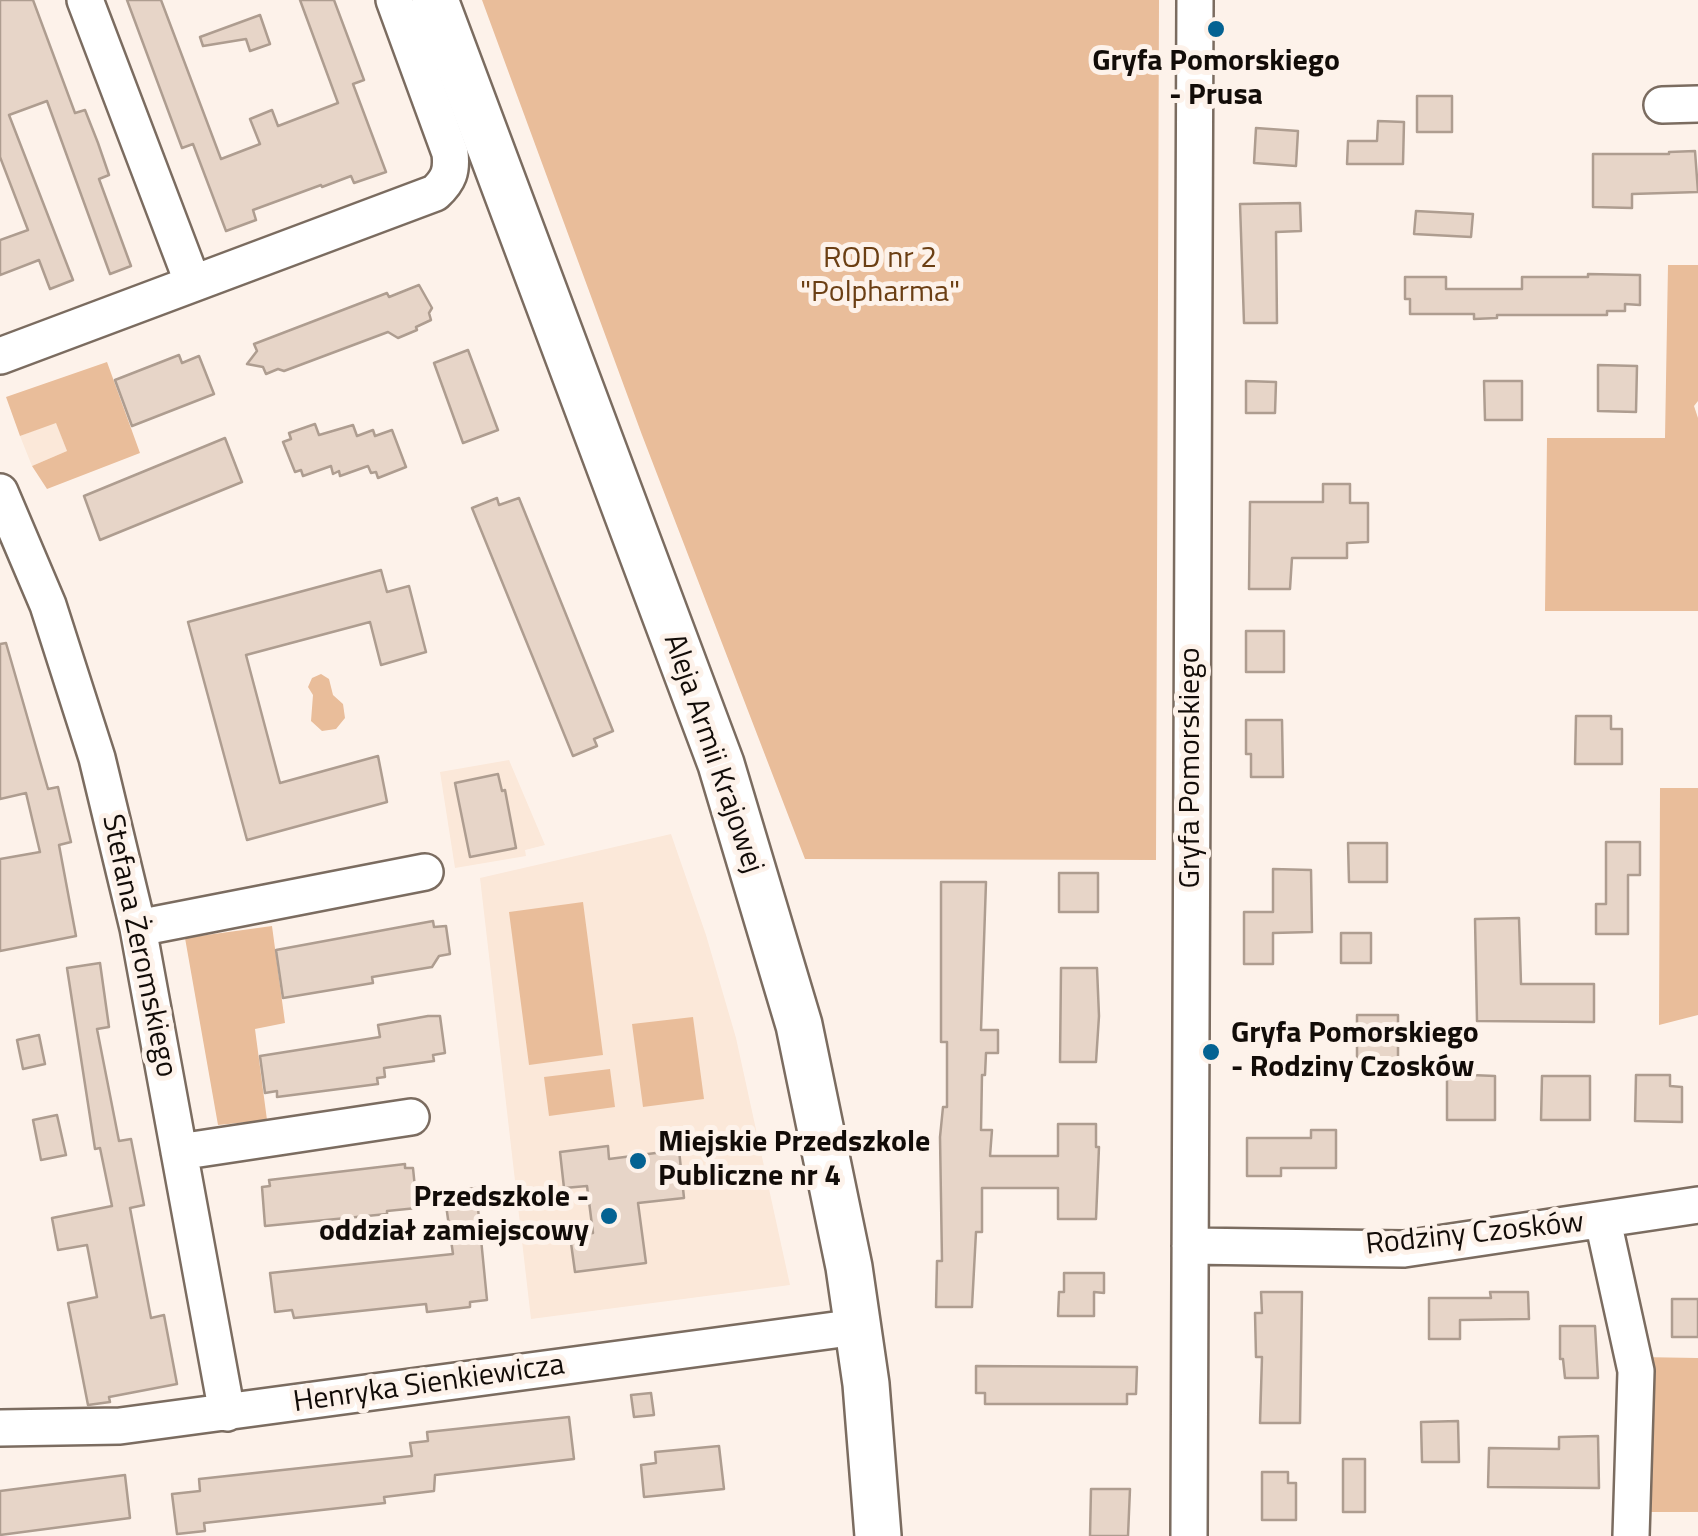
<!DOCTYPE html>
<meta charset="utf-8">
<style>
body{margin:0}
canvas{display:block;background:#fdf2ea}
</style>
<canvas width="1698" height="1536"></canvas>
<script>
const g = document.querySelector('canvas').getContext('2d');
g.lineJoin = 'round';
function paint(path, color) { g.fillStyle = color; g.fill(path, 'evenodd'); }
function strokePath(path, color, width, dash) { g.strokeStyle = color; g.lineWidth = width; g.lineCap = dash ? 'butt' : 'round'; g.setLineDash(dash || []); g.stroke(path); }
function label(font, color, halo, rows, align = 'center') {
  g.font = font + ' "Titillium Web",sans-serif'; g.lineWidth = 10; g.setLineDash([]); g.textBaseline = 'middle'; g.strokeStyle = halo; g.fillStyle = color; for (const [text, x, y, turn = 0] of rows) {
    g.save(); g.translate(x, y); g.rotate((+turn || 0) * Math.PI / 180); g.textAlign = isNaN(turn) ? turn : align; if (halo) g.strokeText(text, 0, 0); g.fillText(text, 0, 0); g.restore();
  }
}
paint(new Path2D(`
 M56 422 67 451 32 466 20 436Z
 M509 760 545 845 525 850 526 856 455 868 440 772Z
 M671 834 706 935 736 1038 790 1285 531 1319 480 878Z`), '#fbe8d9');
paint(new Path2D(`
 M482 0H1159L1156 860 805 859 642 435Z
 M1668 265H1698V401L1694 406 1698 418V611H1545L1547 438H1665Z
 M107 362 140 453 47 489 32 466 67 451 56 423 20 436 6 397Z
 M321 674 329 679 333 695 343 704 345 718 336 729 322 731 311 721 313 695 308 687 312 678Z
 M1660 788H1698V1015L1659 1025Z
 M583 902 603 1055 529 1065 509 912Z
 M272 926 285 1023 255 1029 267 1120 218 1125 185 938Z
 M693 1017 704 1099 643 1107 632 1024Z
 M610 1069 615 1107 549 1116 544 1077Z
 M1638 1357 1698 1358V1512H1638Z`), '#e9bd9a');
const building = new Path2D(`
 M0 0H33L75 113 85 110 98 143 109 175 99 179 131 266 110 274 47 101 9 115 73 280 50 289 39 260 0 275V240L28 230 0 157Z
 M127 0H161L221 159 260 144 250 119 272 110 278 126 338 103 300 0H334L364 80 353 84 386 172 354 183 351 176 322 187 321 185 253 210 256 220 226 231 193 144 182 148Z
 M260 15 270 44 250 51 246 39 203 46 200 37Z
 M1417 96H1452V132H1417Z
 M1378 121 1404 122 1403 164H1347L1348 141H1377Z
 M1256 128 1298 131 1296 166 1254 163Z
 M1695 151 1698 192 1632 194V208L1593 207V154H1669V152Z
 M1300 203 1301 231 1276 232 1277 323H1244L1240 204Z
 M1416 211 1473 214 1471 237 1414 234Z
 M1588 274 1640 275V305L1625 304V311H1607V315H1497V318L1474 319V314H1410V299H1405V277H1446V289H1522V277H1588Z
 M419 285 432 308 429 313 431 320 416 327 417 330 398 338 388 332 284 371 278 369 266 374 263 367 247 364 257 351 254 344 387 293 389 297Z
 M468 350 498 430 463 443 434 363Z
 M179 355 182 363 199 356 214 394 132 426 115 380Z
 M1598 365 1637 366 1636 412 1598 411Z
 M1246 381 1276 382 1275 413H1246Z
 M1484 381H1522V420H1485Z
 M315 424 319 435 353 425 357 436 373 430 375 436 392 430 406 467 378 478 376 472 371 473 368 466 340 476 339 471 333 474 331 466 303 476 301 470 295 472 283 442 291 439 289 433Z
 M225 438 242 482 100 540 84 496Z
 M1323 484H1350V503H1368V542L1347 543V558H1292L1290 589H1249L1250 502H1323Z
 M497 498 499 505 519 498 613 731 594 739 597 746 573 756 472 508Z
 M381 570 387 592 409 586 426 652 381 665 370 622 246 655 280 783 378 756 387 802 247 840 188 622Z
 M1246 631H1284V672H1246Z
 M6 643 48 789 58 787 71 842 59 845 76 936 0 951V859L40 852 26 793 0 799V644Z
 M1576 716H1611V729H1622V764H1575Z
 M1246 720H1282L1283 777H1251V754H1246Z
 M498 774 502 791 505 790 516 848 470 857 455 783Z
 M1606 842H1640V875H1628V934H1596V904H1606Z
 M1348 843H1387V882H1349Z
 M1273 869 1311 870 1312 932 1273 933V964H1244V912H1273Z
 M1059 873H1098V912H1059Z
 M941 882H986L981 1030H998V1053H986L985 1075H982L981 1130H992L990 1156H1058V1124H1096V1147H1099L1096 1219H1058V1188H982V1232H976L972 1307H936L937 1261H942L940 1137 943 1107H947V1042H941Z
 M1519 918 1521 984H1594V1022L1477 1021 1475 919Z
 M433 921 434 927 446 926 450 954 439 956 432 967 372 977 373 983 283 998 276 950Z
 M1341 933H1371V963H1341Z
 M100 963 109 1027 97 1029 119 1141 131 1139 144 1205 130 1208 151 1318 164 1315 177 1384 109 1397 110 1402 88 1405 68 1303 97 1297 87 1245 58 1250 52 1218 112 1206 100 1148 95 1149 67 968Z
 M1061 968H1097L1099 1016 1096 1062H1060Z
 M1357 1015H1398V1031L1405 1038 1398 1046V1062H1357Z
 M428 1016H440L445 1053 433 1055 434 1061 384 1068 385 1077 377 1078 378 1084 277 1097V1091L265 1093 260 1056 380 1037 378 1025Z
 M39 1035 45 1064 23 1069 17 1040Z
 M1447 1074 1495 1076V1120H1447Z
 M1636 1075H1670V1086L1682 1087V1122L1635 1121Z
 M1542 1076H1590V1120H1541Z
 M57 1115 66 1155 41 1160 33 1120Z
 M1311 1130H1336V1168H1281V1176H1247V1138H1311Z
 M608 1146 609 1159 679 1150 684 1198 638 1203 646 1263 575 1272 570 1236 593 1233 587 1186 564 1188 560 1152Z
 M405 1164V1168H413L417 1208 387 1211V1214L265 1226 262 1187 270 1186 269 1180Z
 M476 1188 487 1300 470 1302V1307L427 1312 426 1304 294 1318 292 1310 275 1312 270 1273 453 1254 444 1191Z
 M1064 1273H1104V1293L1094 1292V1316H1058L1059 1292H1064Z
 M1261 1292H1302L1300 1423H1260L1262 1357H1256L1255 1313H1262Z
 M1490 1292H1528L1529 1319 1460 1320V1339H1429V1298H1491Z
 M1672 1299H1698V1337H1672Z
 M1560 1326H1595L1598 1378H1565L1563 1359H1560Z
 M976 1366 1137 1367 1136 1394H1127V1404H985V1393H976Z
 M651 1393 654 1415 634 1417 631 1395Z
 M569 1417 574 1459 435 1475 434 1491 384 1497 385 1503 204 1523 205 1531 177 1534 172 1494 200 1491 199 1479 412 1456 410 1443 428 1441 427 1432Z
 M1458 1421 1459 1462H1422L1421 1422Z
 M1598 1436 1599 1488 1488 1487 1489 1448 1559 1449V1437Z
 M719 1446 724 1489 644 1497 641 1465 656 1463 655 1452Z
 M1343 1459H1365V1512H1343Z
 M1262 1472H1288V1483H1296V1520H1262Z
 M125 1475 130 1518 0 1535V1491Z
 M1091 1489H1130L1128 1536H1090Z`);
paint(building, '#e7d5c8');
strokePath(building, '#ae9d90', 2.5);
const minor = new Path2D(`
 M85 0 192 281
 M1662 105 1698 104
 M0 356 435 193C449 180 452 171 450 153L394 0
 M0 492 48 605 97 758 138 928 227 1413
 M138 928 425 872
 M179 1152 411 1117
 M1603 1221 1636 1371 1631 1536
 M1190 1246 1404 1249 1698 1205
 M0 1428 120 1426 857 1327
 M1189 1536 1195 0`);
const major = new Path2D(`
 M435 0 721 764 799 1025 849 1267 866 1384 878 1536`);
strokePath(minor, '#7b6c60', 40);
strokePath(major, '#7b6c60', 50);
strokePath(minor, '#fff', 35);
strokePath(major, '#fff', 45);
for (const [x, y, r, color] of [
 [1216,29,10,"#046292"],
 [1211,1052,10,"#046292"],
 [638,1161,10,"#046292"],
 [609,1216,10,"#046292"]
]) { const dot = new Path2D(); dot.arc(x, y, r, 0, 2 * Math.PI); g.fillStyle = color; g.fill(dot); strokePath(dot, '#fdf2ea', 4); }
label('bold 30px', '#120c08', '#fdf2ea', [
 ["Gryfa Pomorskiego",1216,63,"center"],
 ["- Prusa",1216,97,"center"],
 ["Gryfa Pomorskiego",1231,1035],
 ["- Rodziny Czosków",1231,1069],
 ["Miejskie Przedszkole",658,1144],
 ["Publiczne nr 4",658,1178],
 ["Przedszkole -",589,1199,"right"],
 ["oddział zamiejscowy",589,1233,"right"]
], 'left');
label('30px', '#6b3f14', '#fdf2ea', [
 ["ROD nr 2",880,260],
 ["\"Polpharma\"",880,294]
]);
label('30px', '#120c08', '#fdf2ea', [
 ["Aleja Armii Krajowej",712,754,71],
 ["Gryfa Pomorskiego",1192,768,-90],
 ["Stefana Żeromskiego",138,946,78],
 ["Rodziny Czosków",1475,1235,-6],
 ["Henryka Sienkiewicza",429,1385,-8]
]);
</script>
